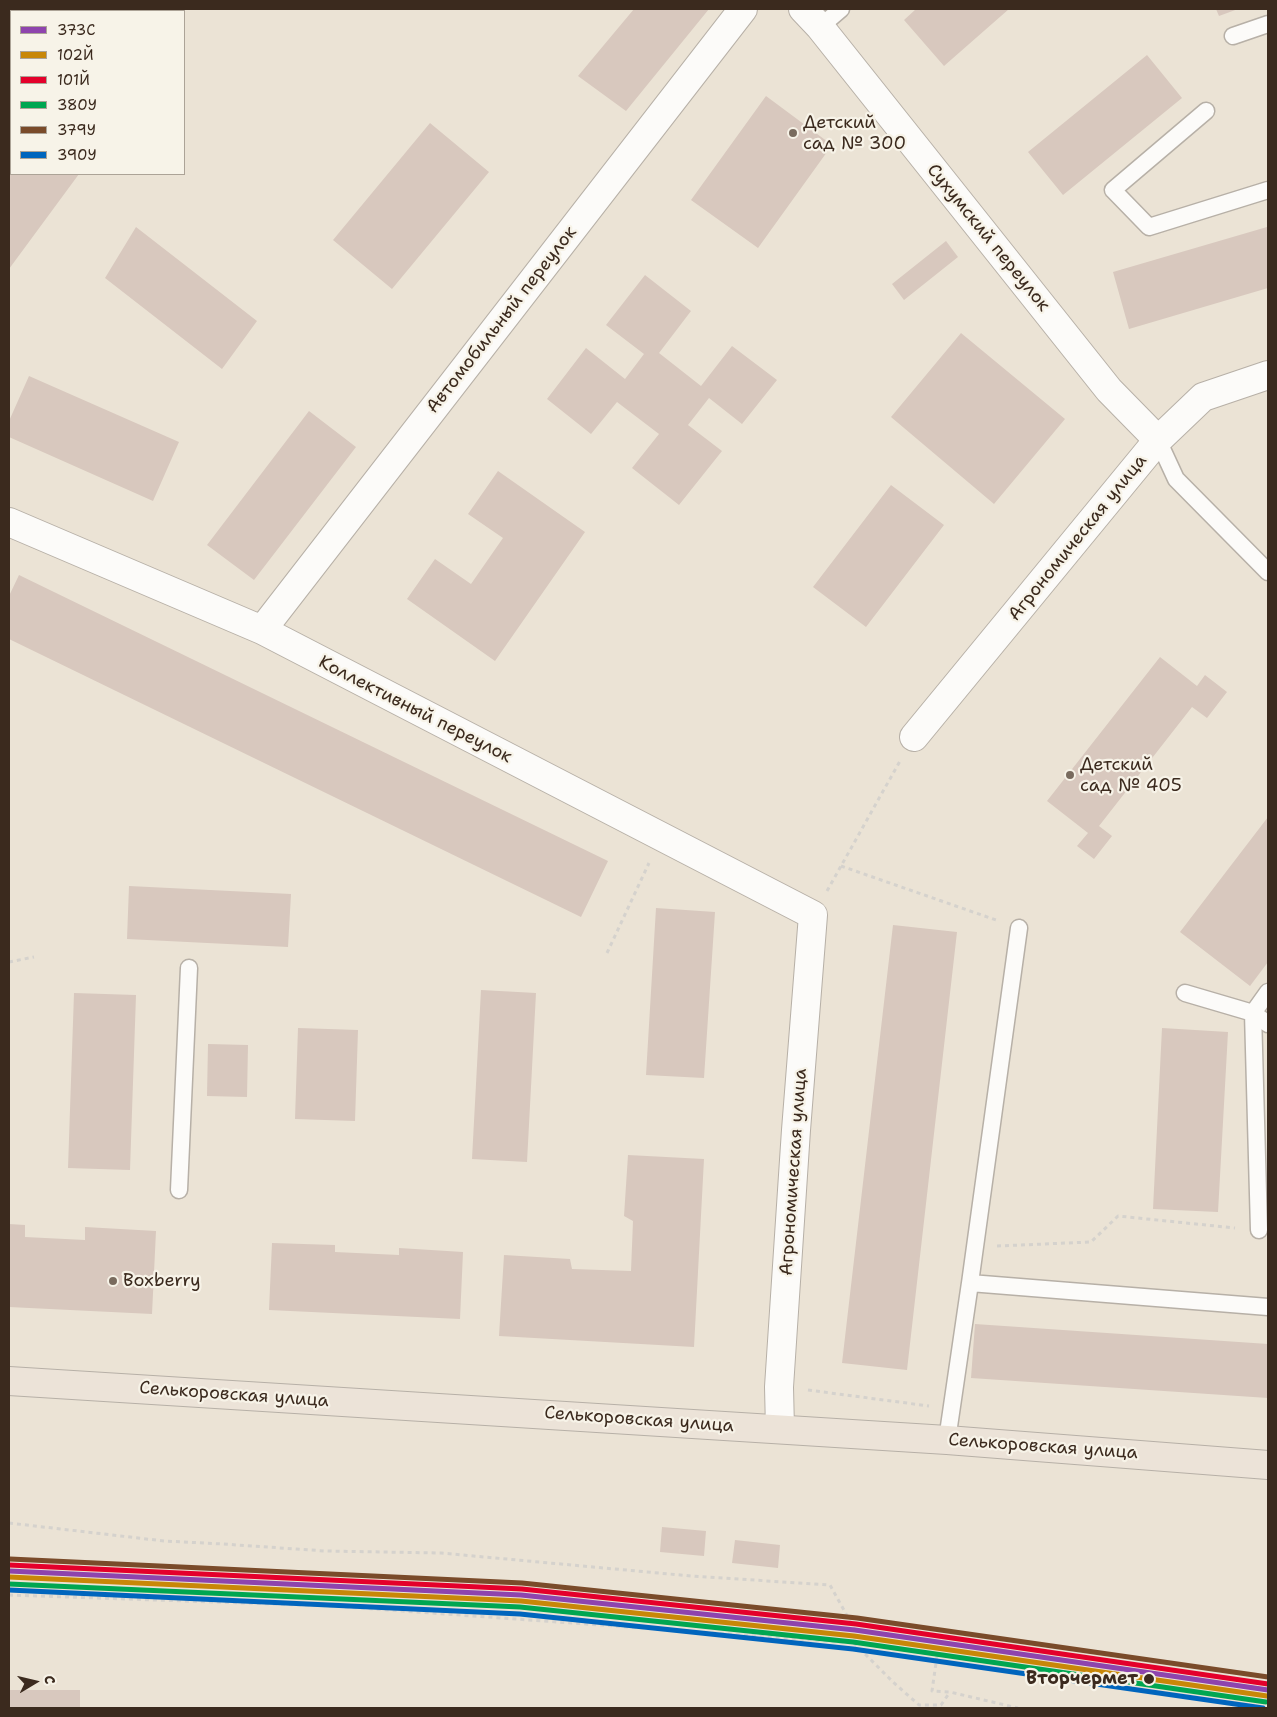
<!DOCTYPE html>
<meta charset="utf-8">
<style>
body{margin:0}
#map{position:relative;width:1277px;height:1717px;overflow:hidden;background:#ebe3d5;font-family:"Shantell Sans",sans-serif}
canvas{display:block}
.frame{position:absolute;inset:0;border:10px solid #3b2a1e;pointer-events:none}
.legend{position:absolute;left:10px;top:10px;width:175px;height:165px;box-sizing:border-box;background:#f7f3e8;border:1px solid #aca397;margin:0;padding:6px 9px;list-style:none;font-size:15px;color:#3b2a1e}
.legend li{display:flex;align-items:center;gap:10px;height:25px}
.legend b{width:25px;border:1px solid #aca397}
.north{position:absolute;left:10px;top:1657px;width:50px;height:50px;-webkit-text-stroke:4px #f7f3e8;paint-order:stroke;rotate:81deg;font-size:14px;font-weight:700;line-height:20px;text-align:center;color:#3b2a1e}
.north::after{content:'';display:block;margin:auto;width:18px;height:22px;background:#3b2a1e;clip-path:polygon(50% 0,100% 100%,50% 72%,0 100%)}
</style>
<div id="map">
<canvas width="1277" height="1717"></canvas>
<div class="frame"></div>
<ul class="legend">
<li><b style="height:6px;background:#8e44ad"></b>373C</li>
<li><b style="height:6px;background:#c88708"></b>102Й</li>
<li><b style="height:6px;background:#e4002b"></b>101Й</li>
<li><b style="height:6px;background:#00a651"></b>380У</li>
<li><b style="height:6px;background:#7a4b2a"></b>379У</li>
<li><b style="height:6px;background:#0065bd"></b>390У</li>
</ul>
<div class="north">С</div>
</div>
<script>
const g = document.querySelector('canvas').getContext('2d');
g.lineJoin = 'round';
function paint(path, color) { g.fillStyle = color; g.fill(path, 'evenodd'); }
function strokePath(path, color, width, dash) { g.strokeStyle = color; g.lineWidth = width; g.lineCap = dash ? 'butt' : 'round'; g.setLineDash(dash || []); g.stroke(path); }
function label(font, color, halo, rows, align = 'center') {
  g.font = font + ' "Shantell Sans",sans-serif'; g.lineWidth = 4.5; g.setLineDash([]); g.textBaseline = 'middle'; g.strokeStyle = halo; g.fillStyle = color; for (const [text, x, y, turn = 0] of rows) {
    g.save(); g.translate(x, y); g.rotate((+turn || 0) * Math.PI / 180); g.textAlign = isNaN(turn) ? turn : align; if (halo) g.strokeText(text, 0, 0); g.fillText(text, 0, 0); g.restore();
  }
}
paint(new Path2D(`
 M634 9H709L626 111 578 76Z
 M916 9H1009L944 66 904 20Z
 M1216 9H1238L1219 16Z
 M1147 55 1182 98 1063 195 1028 152Z
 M766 96 832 145 758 248 691 200Z
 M430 123 489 172 392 289 333 240Z
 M11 148V174H79L9 269V152Z
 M136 227 257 321 222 369 105 278Z
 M1267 227 1268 288 1129 329 1113 272Z
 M946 241 958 257 904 300 892 284Z
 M645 275 691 311 659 353 701 386 732 346 777 380 742 424 709 398 688 425 722 451 679 505 632 468 659 434 617 402 591 434 547 399 586 348 625 379 644 354 606 325Z
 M961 333 1065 419 994 504 891 417Z
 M29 376 179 442 153 501 9 437V421Z
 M309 411 356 447 254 580 207 545Z
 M498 471 585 532 495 661 407 599 435 559 471 584 503 538 468 514Z
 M891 485 944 525 866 627 813 587Z
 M19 575 608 861 581 917 9 639V596Z
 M1160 657 1197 686 1205 675 1227 692 1207 718 1192 707 1099 826 1112 836 1094 859 1077 846 1088 833 1047 801Z
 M1268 817V962L1250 986 1180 932Z
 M129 886 291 894 288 947 127 939Z
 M656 908 715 912 704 1078 646 1075Z
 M893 925 957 932 907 1370 842 1363Z
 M481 990 536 993 527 1162 472 1159Z
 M74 993 136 995 130 1170 68 1168Z
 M298 1028 358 1030 355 1121 295 1119Z
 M1162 1028 1228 1032 1218 1212 1153 1209Z
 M208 1044 248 1045 247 1097 207 1096Z
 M628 1155 704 1159 694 1347 499 1336 504 1255 570 1259 572 1269 631 1271 633 1221 624 1216Z
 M9 1224 25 1225V1237L85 1240V1227L156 1231 152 1314 9 1307Z
 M272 1243 335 1245V1252L399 1255V1248L463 1252 460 1319 269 1310Z
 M975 1324 1268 1344V1398L971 1378Z
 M662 1527 706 1531 704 1556 660 1552Z
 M735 1540 780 1545 778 1568 732 1563Z
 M9 1690H80V1708H9Z`), '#d8c8be');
const lane = new Path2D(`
 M820 27 841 9
 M1233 36 1268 24
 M1206 111 1113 190 1149 227 1268 190
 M1158 440 1176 479 1268 572
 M1019 928 970 1283 1268 1307
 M1268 992 1253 1013 1268 1024
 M1185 993 1253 1013 1259 1230
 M179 1190 189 968
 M947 1440 970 1283`);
const street = new Path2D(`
 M803 9 820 27 1109 390 1158 440
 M47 11 49 9
 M9 62 11 59
 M9 522 262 630 813 915 796 1130 779 1387 780 1429
 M262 630 743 9
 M914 737 1158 440 1203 397 1268 375`);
const primary = new Path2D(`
 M9 1381 947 1440 1268 1465`);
strokePath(lane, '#b7b0a7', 19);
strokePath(street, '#b7b0a7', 30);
strokePath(primary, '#b7b0a7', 30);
strokePath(new Path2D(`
 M841 866 996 920
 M827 891 900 761
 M607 953 649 863
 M9 962 34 957
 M997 1246 1091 1242 1118 1216 1235 1228
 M808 1390 929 1406
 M9 1523 164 1541 223 1544 325 1551 441 1553 691 1576 830 1585 855 1630 854 1643 893 1682 919 1705H941L950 1692
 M9 1595 332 1606 854 1643
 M937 1656 932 1691 950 1692 1018 1708`), '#d5d2cd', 3, [4, 4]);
strokePath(lane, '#fcfbf9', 16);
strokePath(street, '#fcfbf9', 28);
strokePath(primary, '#ece3d8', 28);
strokePath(new Path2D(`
 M9 1571 521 1595 855 1630 1268 1690`), '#8e44ad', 5);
strokePath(new Path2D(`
 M9 1577 521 1601 854 1636 1267 1696`), '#c88708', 5);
strokePath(new Path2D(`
 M9 1565 522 1589 856 1624 1268 1684`), '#e4002b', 5);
strokePath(new Path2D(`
 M9 1584 520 1607 853 1642 1266 1702`), '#00a651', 5);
strokePath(new Path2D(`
 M10 1559 522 1583 857 1618 1268 1677`), '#7a4b2a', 5);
strokePath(new Path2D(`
 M9 1590 520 1614 853 1649 1263 1708`), '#0065bd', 5);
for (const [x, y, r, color] of [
 [793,133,5,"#796b5e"],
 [1070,775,5,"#796b5e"],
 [113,1281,5,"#796b5e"],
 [1149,1679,6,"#3b2a1e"]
]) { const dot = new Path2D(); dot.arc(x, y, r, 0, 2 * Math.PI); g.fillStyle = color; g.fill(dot); strokePath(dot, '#f7f3e8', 2); }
label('18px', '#3b2a1e', '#f7f3e8', [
 ["Детский",803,123],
 ["сад № 300",803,144],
 ["Детский",1080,765],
 ["сад № 405",1080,786],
 ["Boxberry",123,1281]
], 'left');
label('18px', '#3b2a1e', '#f7f3e8', [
 ["Сухумский переулок",988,238,51],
 ["Автомобильный переулок",502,320,-52],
 ["Агрономическая улица",1078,538,-51],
 ["Коллективный переулок",415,710,27],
 ["Агрономическая улица",794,1172,-86],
 ["Селькоровская улица",234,1395,4],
 ["Селькоровская улица",639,1420,4],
 ["Селькоровская улица",1043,1447,4]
]);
label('bold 18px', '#3b2a1e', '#f7f3e8', [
 ["Вторчермет",1138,1679]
], 'right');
</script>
